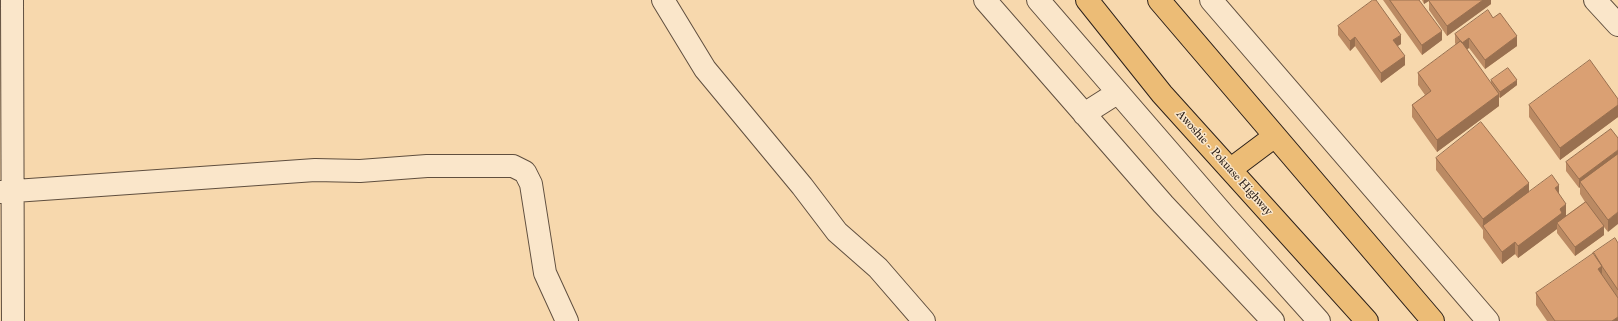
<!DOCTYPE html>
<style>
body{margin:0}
canvas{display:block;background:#f7d8ad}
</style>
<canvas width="1618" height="321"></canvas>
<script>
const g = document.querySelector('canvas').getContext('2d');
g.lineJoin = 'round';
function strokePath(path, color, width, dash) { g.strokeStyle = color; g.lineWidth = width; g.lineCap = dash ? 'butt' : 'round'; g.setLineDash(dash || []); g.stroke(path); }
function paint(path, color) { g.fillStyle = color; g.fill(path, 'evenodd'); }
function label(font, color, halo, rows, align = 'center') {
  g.font = font + ' "IM FELL Great Primer",serif'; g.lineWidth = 3; g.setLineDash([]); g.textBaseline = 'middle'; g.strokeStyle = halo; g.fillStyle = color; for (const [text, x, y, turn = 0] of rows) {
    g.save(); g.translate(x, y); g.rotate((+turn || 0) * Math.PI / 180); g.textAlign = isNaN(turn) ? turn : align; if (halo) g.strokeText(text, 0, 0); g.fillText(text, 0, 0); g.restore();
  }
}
const minor = new Path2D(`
 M12 0 13 321
 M663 0 705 69 802 186 837 232 878 268 924 321
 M985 0 1163 204 1273 321
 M1038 0 1224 215 1319 321
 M1211 0 1488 321
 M1595 0 1618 25
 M1084 114 1117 93
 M0 192 315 170 360 171 427 166H513L525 172 531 184 545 273 567 321`);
const major = new Path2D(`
 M1087 0 1162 94 1367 321
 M1159 0 1433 321
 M1231 169 1275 136`);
strokePath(minor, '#604f3f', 24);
strokePath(major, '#2d211a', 24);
strokePath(minor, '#fae6ca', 22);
strokePath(major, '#ecbc76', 22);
paint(new Path2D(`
 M1383 0H1419L1442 40 1422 55Z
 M1422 0H1491V4L1447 36 1429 10V1L1424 4Z
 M1493 18 1517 46 1485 69 1469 48 1467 49 1491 84V80L1517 85 1500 98 1499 97V106L1437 152 1412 117V105L1425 95 1418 85V73L1456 45 1455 43V34Z
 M1338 26 1401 44 1397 46 1405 65 1381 83 1355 46 1350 51 1338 35Z
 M1618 99V117L1560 160 1529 117V105Z
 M1611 129 1608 232 1604 227V235L1575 256 1557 233V229L1518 258 1515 254 1502 264 1483 238V230L1436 170V158L1529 192 1559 195 1566 216 1562 219 1585 202 1580 194V187L1579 188 1566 171V162Z
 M1618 243V321H1547L1536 305V293Z`), '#bb8a63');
paint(new Path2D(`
 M1424 0H1430L1424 4Z
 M1483 0H1491V4L1447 36V26Z
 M1442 31V40L1422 55V45Z
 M1401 35V44L1393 49V40Z
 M1517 36V46L1485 69V60Z
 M1355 37V46L1350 51V41Z
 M1469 38V48L1462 53V43Z
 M1405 56V65L1381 83V73Z
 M1517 80V85L1500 98V92Z
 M1499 94V106L1437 152V140Z
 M1618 105V117L1560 160V148Z
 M1618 150V159L1580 182V187L1579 188V179Z
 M1529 183V195L1483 227V219Z
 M1559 185V197L1555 188Z
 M1566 204V216L1562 219V225L1557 223V229L1518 258V246L1560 209Z
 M1618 212V224L1608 232V220Z
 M1604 226V235L1575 256V247Z
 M1515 242V254L1502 264V252Z
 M1602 266V278L1598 269Z
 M1618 317V321H1612Z`), '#997050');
const building = new Path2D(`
 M1373 0H1376L1401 35 1393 40 1405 56 1381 73 1355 37 1350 41 1338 26Z
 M1390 0H1419L1442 31 1422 45Z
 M1429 0H1483L1447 26 1429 1Z
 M1488 10 1493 18 1500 13 1517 36 1485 60 1469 38 1462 43 1455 34Z
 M1461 41 1499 94 1437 140 1412 105 1431 91 1418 73Z
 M1590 60 1618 99V105L1560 148 1529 105Z
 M1508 68 1517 80 1500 92 1491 80Z
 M1481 122 1529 183 1483 219 1436 158Z
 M1611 129 1618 138V150L1579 179 1566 162Z
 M1618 154V212L1608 220 1580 182Z
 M1552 175 1559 185 1555 188 1566 204 1560 209 1562 213 1518 246 1515 242 1502 252 1483 226Z
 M1586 202 1604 226 1575 247 1557 223Z
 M1615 238 1618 243V290L1593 253Z
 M1594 253 1602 266 1598 269 1618 298V317L1612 321H1555L1536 293Z`);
paint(building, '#daa073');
strokePath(building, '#997050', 1);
label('12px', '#2d211a', '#fae6ca', [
 ["Awoshie - Pokuase Highway",1224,163,48]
]);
</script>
